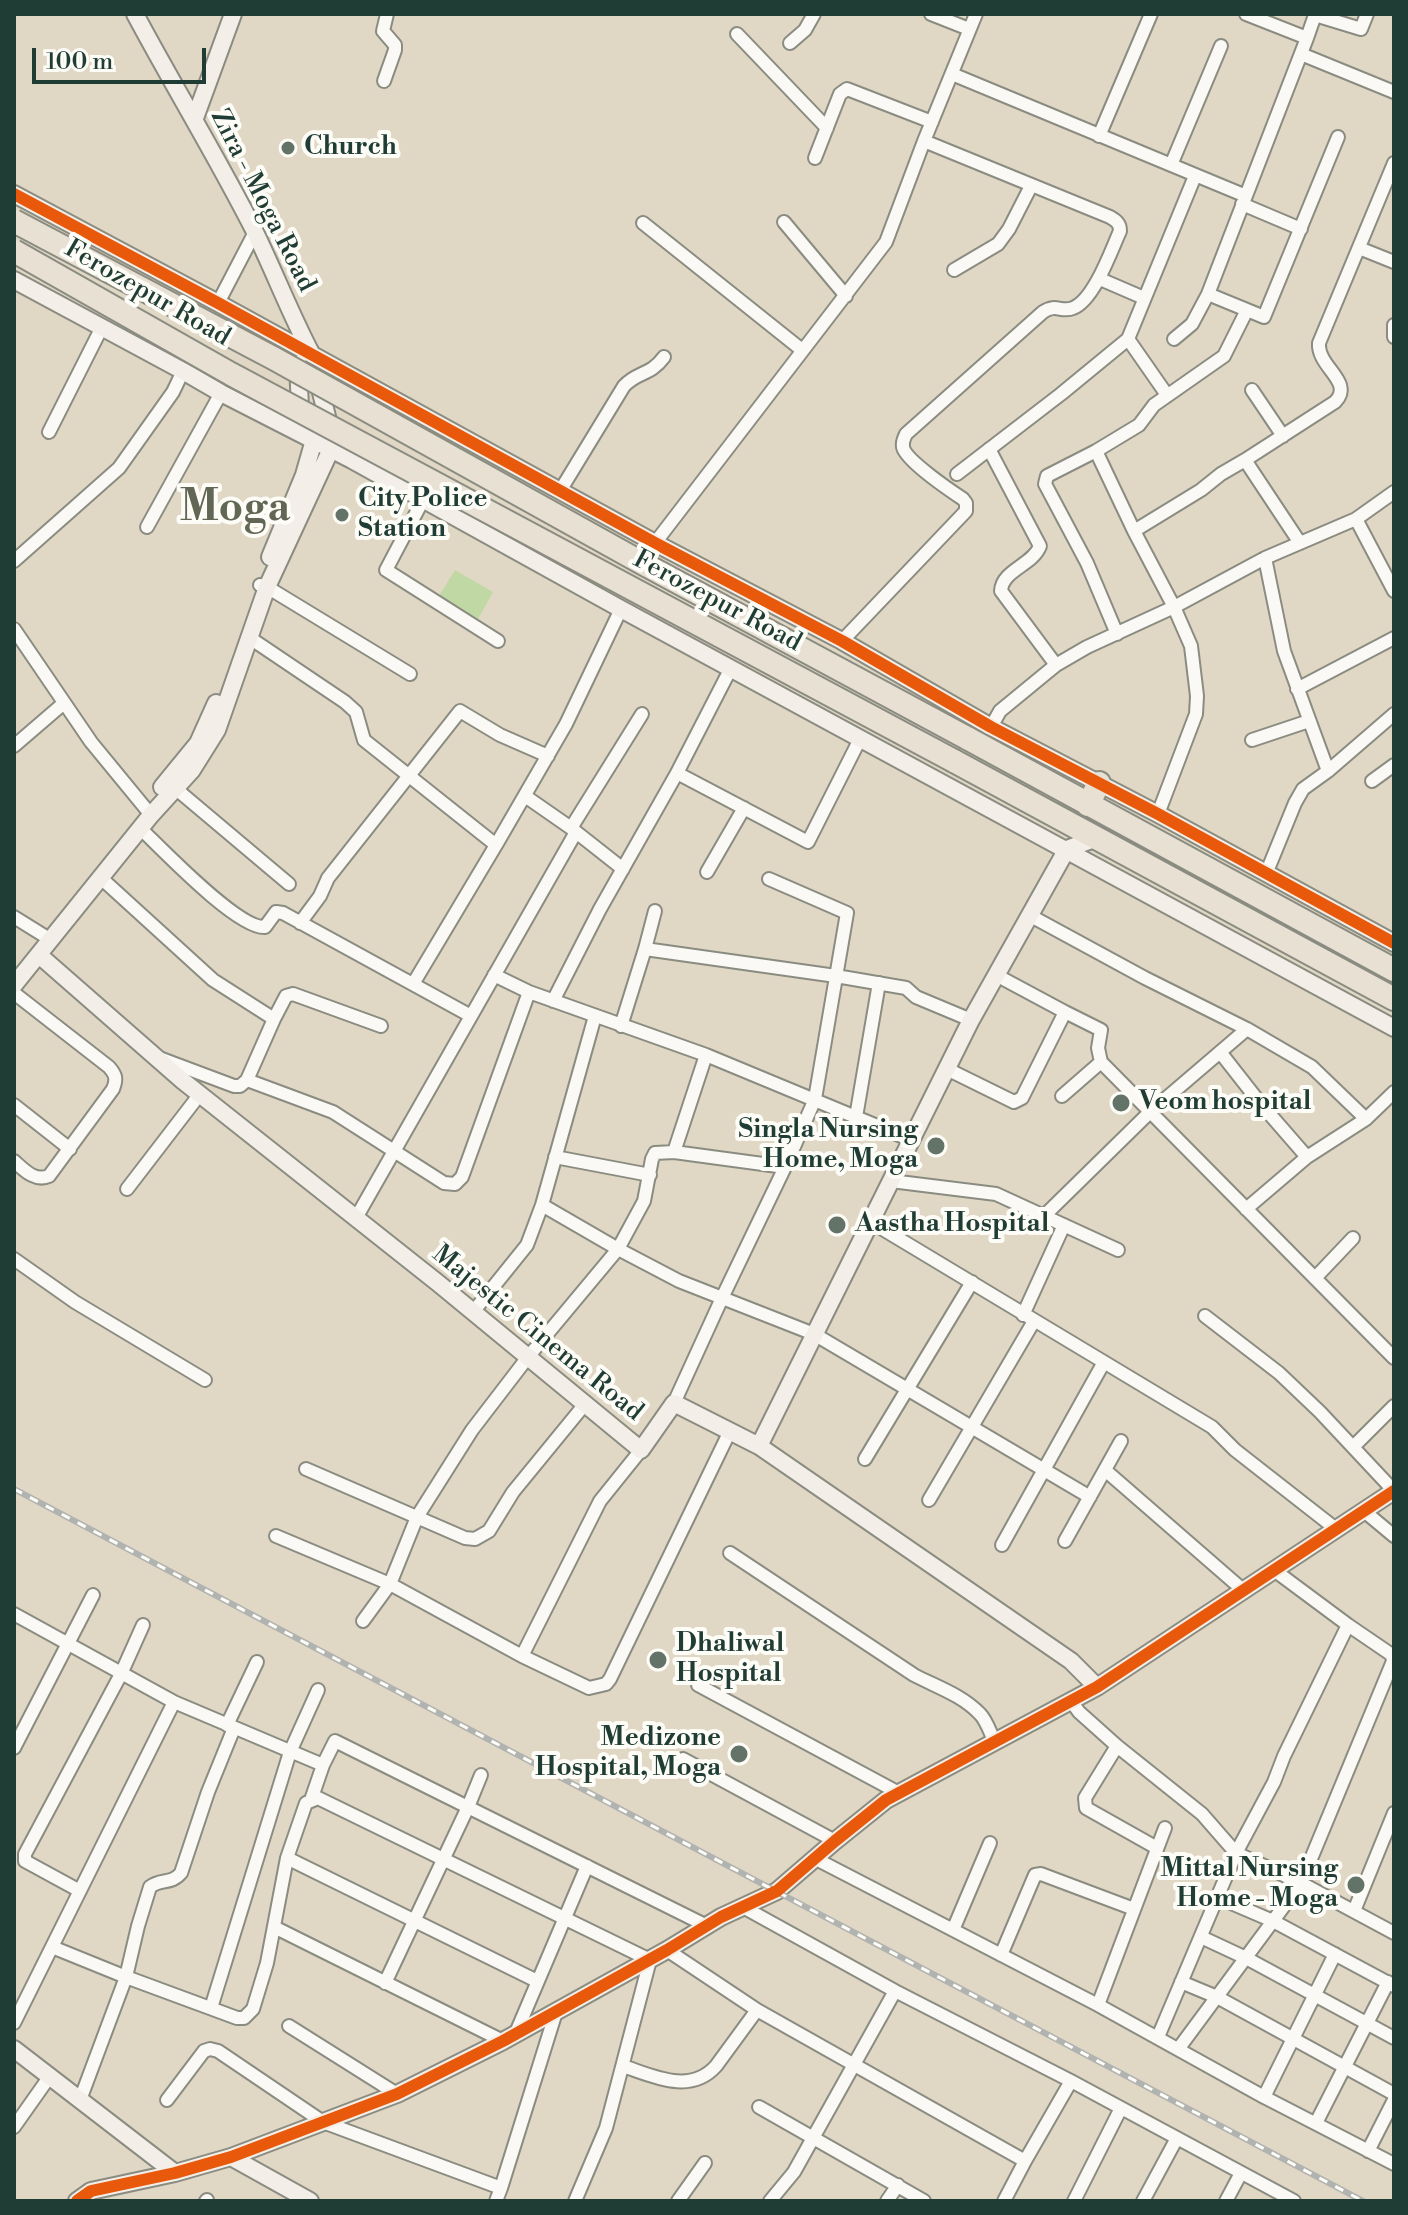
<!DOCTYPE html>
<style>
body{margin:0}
#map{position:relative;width:1408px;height:2215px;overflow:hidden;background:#e0d8c5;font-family:"Libre Bodoni",serif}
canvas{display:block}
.frame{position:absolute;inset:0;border:16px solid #1f3d34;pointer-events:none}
.scale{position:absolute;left:32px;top:48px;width:174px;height:36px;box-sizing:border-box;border:4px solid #1f3d34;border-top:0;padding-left:10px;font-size:24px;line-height:28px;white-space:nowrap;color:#1f3d34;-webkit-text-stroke:6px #fdfcf7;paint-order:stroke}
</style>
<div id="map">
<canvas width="1408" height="2215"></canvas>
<div class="frame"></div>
<div class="scale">100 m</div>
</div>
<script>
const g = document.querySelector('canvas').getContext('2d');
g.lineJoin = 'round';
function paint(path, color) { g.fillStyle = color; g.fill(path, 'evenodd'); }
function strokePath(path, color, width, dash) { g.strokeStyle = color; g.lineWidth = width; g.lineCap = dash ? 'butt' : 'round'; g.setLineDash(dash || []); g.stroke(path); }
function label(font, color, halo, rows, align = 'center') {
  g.font = font + ' "Libre Bodoni",serif'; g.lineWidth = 8; g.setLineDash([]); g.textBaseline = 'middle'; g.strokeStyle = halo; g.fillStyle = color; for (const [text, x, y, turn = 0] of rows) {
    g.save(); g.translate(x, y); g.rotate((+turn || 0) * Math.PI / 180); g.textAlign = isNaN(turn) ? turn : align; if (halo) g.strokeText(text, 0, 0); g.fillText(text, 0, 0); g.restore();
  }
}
paint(new Path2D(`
 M455 570 493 592 478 619 439 596Z`), '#c0d9a4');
const street = new Path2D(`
 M931 14 969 29
 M737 34 827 128
 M1307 38 1315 15 1361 29 1367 14
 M790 43 805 30 814 14
 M1301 54 1394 92
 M952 74 1246 196
 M384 81 395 50V45L383 31 387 14
 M1099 136 1151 14
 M815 158 840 94 847 89 932 122
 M1171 165 1221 46
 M1242 204 1301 229
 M784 222 846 296
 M643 223 802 350
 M1359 248 1394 262
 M954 270 998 244 1009 229 1031 186
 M1100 279 1144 298
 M1208 294 1264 317 1338 137
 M218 303 255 232
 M1394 325V337
 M1128 339 1167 395
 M1174 339 1192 324 1208 294 1307 38 1246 14
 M1252 390 1283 436
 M49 432 102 327
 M989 449 1040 546C1033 565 1002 570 1001 591L1056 665
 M1096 451 1134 531 1174 607 1191 646 1197 696 1196 714 1158 814
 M957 474 1061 394 1128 339 1195 176
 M560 491 624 386C638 371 650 376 664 357
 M423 500 386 570 498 641
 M1356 519 1394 591
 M147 527 221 393
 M1134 531 1201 490 1221 474 1245 460
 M655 543 886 242 924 141 976 14
 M1300 543 1245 460 1335 402C1355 382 1317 367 1319 343L1394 163
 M1265 558 1284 651 1328 771
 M14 561 119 468 173 392 183 371
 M260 585 267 587 410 674
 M14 629 91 742 151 815
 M1117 634 1087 563 1045 484 1047 476 1096 451 1139 425 1154 405 1224 356 1247 310
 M250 638 345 702 356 712 364 740 496 845 566 724 621 609
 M842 641 966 511V503L963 499C951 491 905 460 903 447 902 441 904 439 906 434L1043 312C1056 303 1062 313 1073 308 1094 300 1111 251 1120 231 1120 224 1117 221 1110 217L924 141
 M1297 689 1394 638
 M991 727 1000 711 1056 665 1087 647 1174 607 1265 558 1356 519 1394 492
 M1252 740 1309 721
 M14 746 64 703
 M677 773 731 668
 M1372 781 1394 765
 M175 788 289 884
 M525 796 571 828
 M141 829C163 850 238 929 265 927L276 912 283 913 471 1016
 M623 869 571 828 642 714
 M707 872 744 808
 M1266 874 1295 803 1303 789 1328 771 1394 714
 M101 878 213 980 274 1019
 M1029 915 1145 978 1247 1029 1312 1067 1366 1119
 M14 917 51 940
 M300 923 320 896 328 878 460 711 500 735 548 756
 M645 949 655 911
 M413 984 496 845
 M529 992 706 1055 911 1140
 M14 993 109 1067C116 1075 117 1079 113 1089L49 1176C35 1182 24 1170 14 1161
 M553 1001 600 909 677 773 808 842 860 739
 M1065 1012 1101 1030 1098 1048 1101 1062 1394 1358
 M621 1026 645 949 836 976 906 988 916 997 971 1020
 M1220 1052 1260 1103 1307 1157
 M162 1059 234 1086H240L247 1080 274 1019 286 996 293 994 381 1026
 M947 1069 1014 1102 1022 1098 1065 1012 996 975
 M247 1080 333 1112 444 1183 455 1184 462 1177 529 992 494 975
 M1062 1096 1101 1062
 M14 1105 70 1149
 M856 1117 879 983
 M674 1152 706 1055
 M555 1157 650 1175
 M891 1181 996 1194 1118 1250
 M127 1189 200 1094
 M542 1205 618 1249 679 1281 814 1334 1090 1497
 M1246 1209 1307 1157 1366 1119 1394 1092
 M1045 1215 1150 1112 1247 1029
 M356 1218 576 832
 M871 1222 1212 1427 1235 1450 1336 1529
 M14 1259 75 1302 205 1380
 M1315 1278 1353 1238
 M473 1312 527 1245 542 1205 595 1016
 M1023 1315 1064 1225
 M1205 1316 1279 1373 1320 1412 1394 1491
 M674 1403 722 1298 785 1167 815 1099 847 913 769 879
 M1353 1447 1394 1406
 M865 1459 972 1282
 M306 1469 465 1538 475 1539 489 1531 513 1492 585 1404
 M1105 1470 1243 1590
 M929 1500 1034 1321
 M1364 1511 1394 1536
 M276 1536 390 1584 522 1656 600 1501 641 1450
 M1065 1541 1121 1441
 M1002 1545 1104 1362
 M730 1553 914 1675C937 1687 962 1695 980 1714 987 1721 990 1733 995 1742
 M14 1614 174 1702 323 1765 335 1741 707 1926
 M363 1621 390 1584 417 1517 472 1430 528 1357 618 1249 644 1201 652 1159 655 1153 674 1152 785 1167
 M522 1656 589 1688 606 1684 610 1679 730 1431
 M698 1685 899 1793
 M1071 1701 1079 1712 1117 1746 1202 1814 1236 1853 1301 1883 1394 1933
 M227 1725 257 1662
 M1117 1746 1085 1798 1086 1808 1157 1848
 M14 1748 93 1595
 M683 1759 835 1841
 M311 1800 323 1765
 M287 1858 537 1981
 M816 1859 1098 2005 1264 2097 1394 2164
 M80 1891 25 1861V1854L121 1674 143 1625
 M1217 1897 1273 1921 1394 1986
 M743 1907 895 1991 1071 2081 1294 2201
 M1354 1911 1394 1813
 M274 1927 503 2041
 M953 1930 990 1843
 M1201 1937 1246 1958 1394 2038
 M52 1947 126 1977 237 2018H244L253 2009 267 1963 287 1858 306 1803 318 1798 650 1960 606 2128 575 2201
 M667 1950 757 2010 1025 2161 1071 2081
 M1001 1955 1035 1875 1041 1874 1134 1909
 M1181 1982 1217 1997 1394 2094
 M385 1983 468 1807 481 1775
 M1098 2005 1165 1828
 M211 2008 290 1752 318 1690
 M14 2023 174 1702
 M289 2026 397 2094
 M515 2035 587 1866
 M1158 2037 1236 1853 1274 1782 1284 1756 1348 1625
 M1179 2048 1301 1883 1393 1661 1392 1655 1348 1625 1274 1570
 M623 2066C653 2076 690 2095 716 2066L757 2010
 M1264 2097 1335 1954
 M80 2100 126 1977 138 1926 150 1887C161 1878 171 1885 181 1873L208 1792 234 1728
 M167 2100 204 2051 210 2049 218 2051 323 2122 501 2188 496 2201
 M759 2107 924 2201
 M1316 2123 1388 1982
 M14 2127 50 2076
 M1368 2151 1394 2100
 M501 2188 556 2012
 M206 2201 207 2200
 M678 2201 705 2163
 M770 2201 794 2172 895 1991
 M887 2201 898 2185
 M1004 2201 1025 2161
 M1074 2201 1121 2108
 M1143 2201 1177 2138
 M1226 2201 1241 2173`);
const secondary = new Path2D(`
 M135 14C174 87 217 157 254 230 274 271 290 313 311 353
 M195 118 233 14
 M14 194 218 303 655 543 842 641 991 727 1158 814 1394 943
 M14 280 183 371 221 393 352 460 621 609 1394 1028
 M270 557 304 475 314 440 300 408 298 364
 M162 787 198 743 216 703
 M39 955 183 1081 438 1283 641 1450 674 1403 759 1446 1071 1661 1097 1687
 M14 985 151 815 192 770 217 730 267 587 331 449 330 429 318 380
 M759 1446 971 1020 1067 849 1094 839
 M14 2049 175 2173
 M231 2157 310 2201
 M77 2201 91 2191 175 2173 231 2157 397 2094 503 2041 667 1950 721 1917 777 1891 835 1841 886 1800 1097 1687 1394 1491`);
const highway = new Path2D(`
 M967 738 1394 970
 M954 761 1394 999
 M1088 805 1099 783`);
strokePath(street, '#8b8c81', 16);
strokePath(secondary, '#8b8c81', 20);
strokePath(highway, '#8b8c81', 26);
strokePath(street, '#faf9f6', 12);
strokePath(secondary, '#f3efe8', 16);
strokePath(highway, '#e8e0d3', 22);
const rail = new Path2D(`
 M14 1489 1363 2201`);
strokePath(rail, '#b1b3b0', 6);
strokePath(rail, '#fdfcf7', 3, [9]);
const highwayBridge = new Path2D(`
 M14 221 275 359 642 563 967 738
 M14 251 231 374 954 761`);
strokePath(highwayBridge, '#8b8c81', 26, []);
strokePath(highwayBridge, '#e8e0d3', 22);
strokePath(new Path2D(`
 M14 194 218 303 655 543 842 641 991 727 1158 814 1394 943
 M77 2201 91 2191 175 2173 231 2157 397 2094 503 2041 667 1950 721 1917 777 1891 835 1841 886 1800 1097 1687 1394 1491`), '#e8590c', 12);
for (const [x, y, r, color] of [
 [288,148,8,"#637367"],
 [342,515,8,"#637367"],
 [1121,1103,10,"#637367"],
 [936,1146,10,"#637367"],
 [837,1225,10,"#637367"],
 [658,1660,10,"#637367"],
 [739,1754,10,"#637367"],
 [1356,1885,10,"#637367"]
]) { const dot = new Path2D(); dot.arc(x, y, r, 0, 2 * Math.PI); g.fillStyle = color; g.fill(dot); strokePath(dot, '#fdfcf7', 3); }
label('bold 26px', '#1f3d34', '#fdfcf7', [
 ["Church",304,148],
 ["City Police",358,500],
 ["Station",358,530],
 ["Veom hospital",1139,1103],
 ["Singla Nursing",918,1131,"right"],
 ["Home, Moga",918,1161,"right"],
 ["Aastha Hospital",855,1225],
 ["Dhaliwal",676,1645],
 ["Hospital",676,1675],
 ["Medizone",721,1739,"right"],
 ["Hospital, Moga",721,1769,"right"],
 ["Mittal Nursing",1338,1870,"right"],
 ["Home - Moga",1338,1900,"right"]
], 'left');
label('26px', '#1f3d34', '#fdfcf7', [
 ["Zira - Moga Road",262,201,63],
 ["Ferozepur Road",147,294,30],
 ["Ferozepur Road",717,602,28],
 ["Majestic Cinema Road",537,1334,39]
]);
label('bold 42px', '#616754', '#fdfcf7', [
 ["Moga",235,510]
]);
</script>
